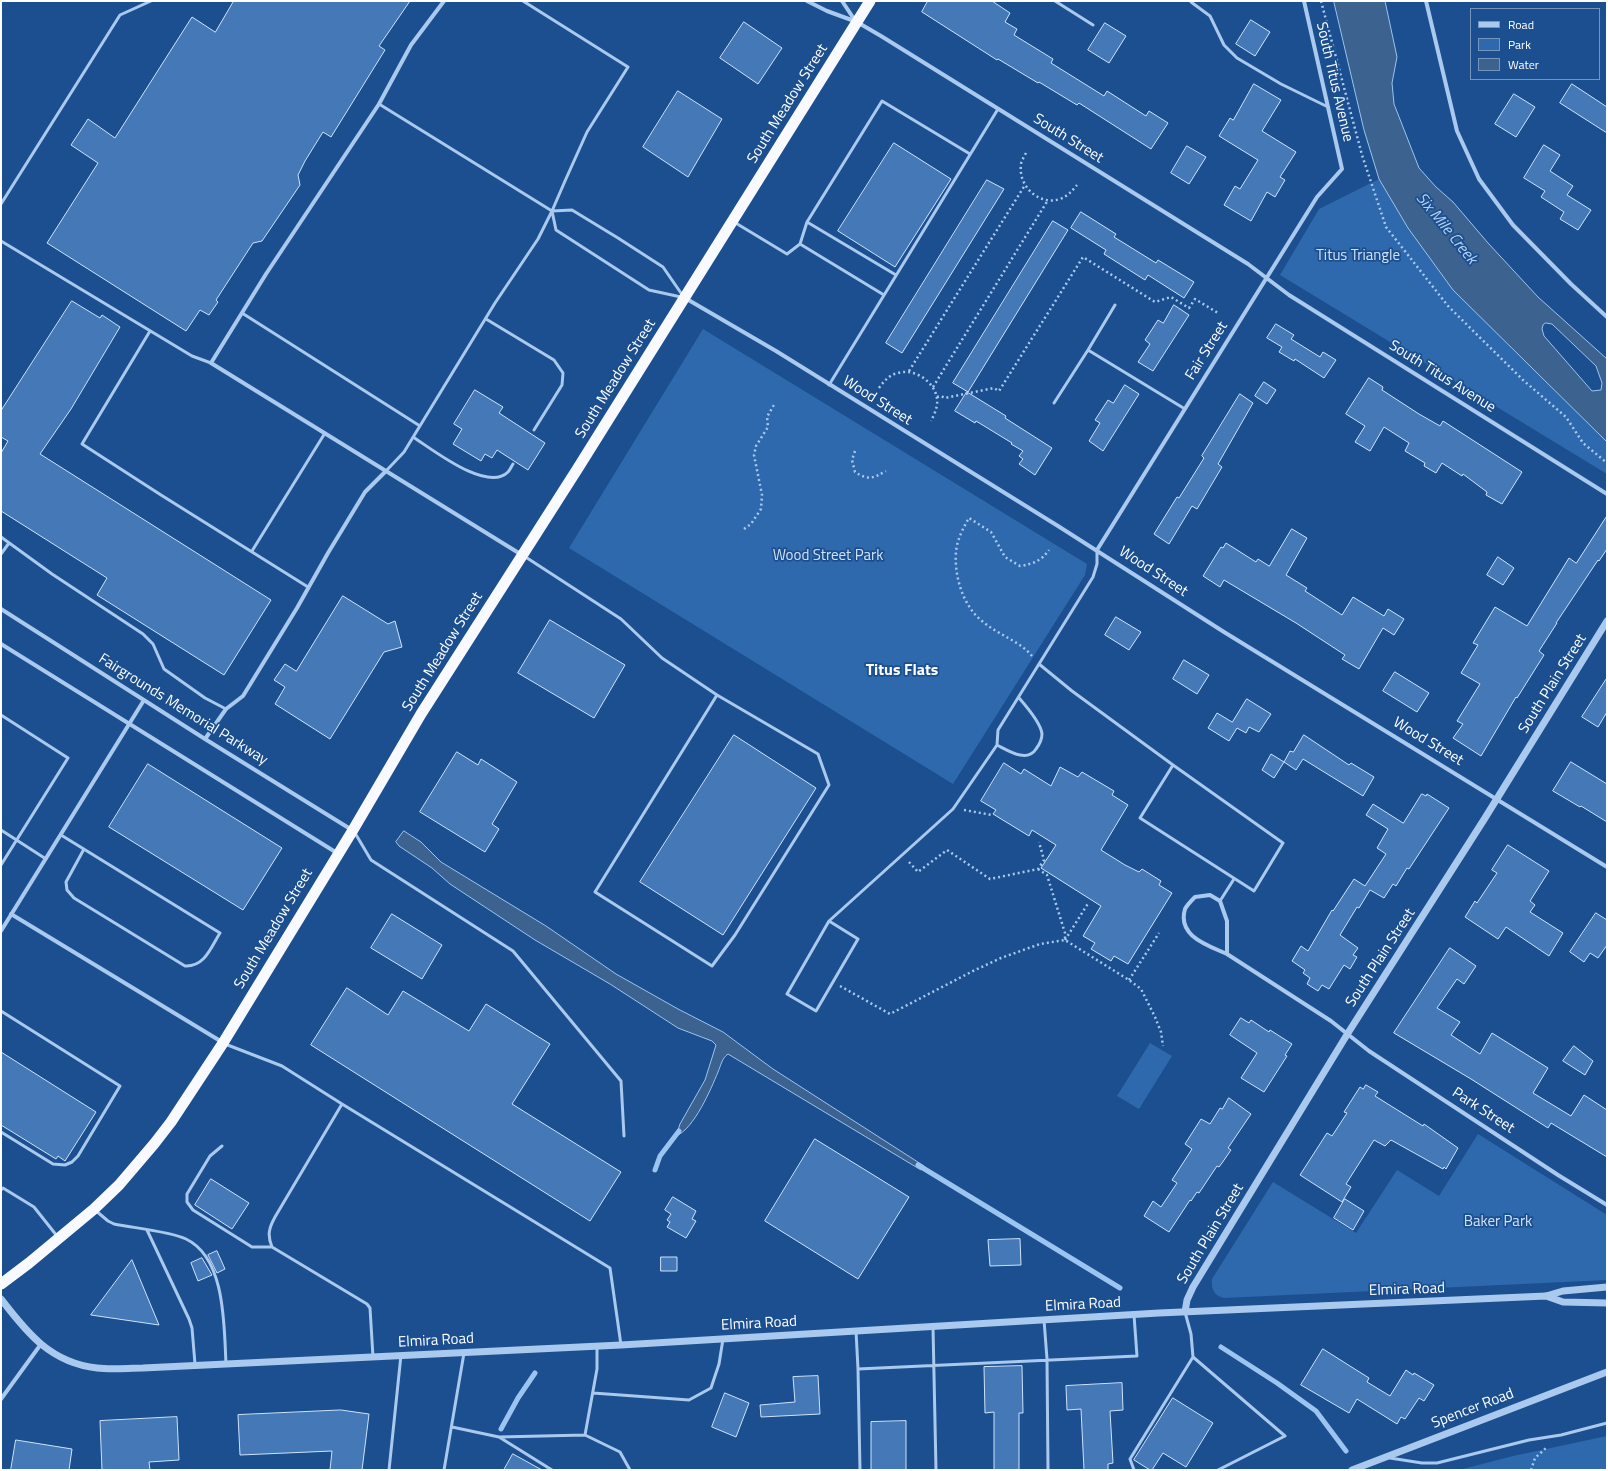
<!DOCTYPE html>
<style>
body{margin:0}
#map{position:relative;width:1608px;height:1471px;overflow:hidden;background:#1b4f8f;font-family:"Titillium Web",sans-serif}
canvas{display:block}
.frame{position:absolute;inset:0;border:2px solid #fff;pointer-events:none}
.legend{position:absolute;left:1470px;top:8px;width:130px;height:72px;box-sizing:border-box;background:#1b4f8f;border:1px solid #7695bc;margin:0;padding:5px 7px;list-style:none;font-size:12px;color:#fff}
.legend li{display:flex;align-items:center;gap:8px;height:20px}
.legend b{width:20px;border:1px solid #7695bc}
</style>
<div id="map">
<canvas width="1608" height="1471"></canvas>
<div class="frame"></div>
<ul class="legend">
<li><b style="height:5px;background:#a9c9ee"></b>Road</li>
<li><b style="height:11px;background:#2e69ad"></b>Park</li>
<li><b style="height:11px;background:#3c6290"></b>Water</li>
</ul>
</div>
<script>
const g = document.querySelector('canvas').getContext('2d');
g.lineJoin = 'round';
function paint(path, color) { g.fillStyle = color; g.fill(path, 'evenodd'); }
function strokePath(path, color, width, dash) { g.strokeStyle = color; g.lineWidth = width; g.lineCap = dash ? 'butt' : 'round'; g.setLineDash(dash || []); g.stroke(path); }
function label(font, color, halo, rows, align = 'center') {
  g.font = font + ' "Titillium Web",sans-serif'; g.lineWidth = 3.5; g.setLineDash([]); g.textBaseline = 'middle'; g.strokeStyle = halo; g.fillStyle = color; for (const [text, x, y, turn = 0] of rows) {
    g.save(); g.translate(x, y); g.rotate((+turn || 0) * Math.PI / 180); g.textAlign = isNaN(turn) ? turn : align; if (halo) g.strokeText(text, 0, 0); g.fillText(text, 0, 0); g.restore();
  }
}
paint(new Path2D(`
 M1379 179 1408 228 1453 290 1607 442V474L1280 275 1319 209Z
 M703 329 1087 564 1085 575 953 784 569 548Z
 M1150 1043 1172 1056 1139 1109 1117 1096Z
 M1478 1134 1607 1215V1280L1224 1298C1214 1296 1211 1289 1212 1279L1273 1182 1356 1233 1397 1170 1439 1196Z
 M1607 1436V1470H1459L1513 1456Z`), '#2e69ad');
const water = new Path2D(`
 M1334 1H1385L1397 57 1392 83 1394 104 1419 168 1436 187 1453 202 1488 243 1538 297 1607 359V442L1453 290 1408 228 1379 179 1364 130ZM1546 323 1552 324 1596 366 1602 383 1601 390 1592 391 1544 336 1542 329 1543 325Z
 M404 831 421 842 441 862 546 926 616 974 678 1009 723 1032 773 1069 924 1166 921 1170 728 1054C722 1058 721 1065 718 1072 711 1089 694 1129 676 1136L680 1124 705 1080 716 1045 712 1041 678 1028 610 984 535 940 450 884 432 868 399 846 396 842Z`);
paint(water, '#3c6290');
strokePath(water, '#9cc4f0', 1);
strokePath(new Path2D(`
 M918 1165 1120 1288
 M655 1170 660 1156 679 1131
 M1221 1347 1277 1383 1316 1411 1346 1451
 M501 1429 518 1398 535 1373`), '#9cc4f0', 5);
const building = new Path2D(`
 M234 1H410L379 46 385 50 331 137 323 132 305 161 298 175 300 185 262 241 253 243 216 300 218 302 209 315 200 310 186 331 47 243 98 163 71 145 88 119 115 138 192 17 215 32Z
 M928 1H992L1010 13 1005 22 1017 29 1014 35 1053 59 1051 63 1104 96 1107 91 1146 116 1149 111 1168 123 1151 149 1079 103 1077 105 1039 82 1038 83 998 59 997 60 922 12Z
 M1251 20 1270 32 1255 56 1236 44Z
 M744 22 782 48 758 84 720 58Z
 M1105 23 1126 36 1109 63 1088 50Z
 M1254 84 1281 100 1262 131 1296 152 1280 177 1285 180 1275 197 1267 192 1251 221 1224 205 1235 186 1240 189 1258 160 1219 136 1230 118 1233 120Z
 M1572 84 1607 107V133L1560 103Z
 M678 91 722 119 688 177 643 147Z
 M1514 94 1535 107 1516 137 1495 124Z
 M894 143 951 179 895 267 838 231Z
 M1544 145 1560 155 1550 171 1573 186 1567 195 1591 210 1578 230 1560 219 1564 212 1541 197 1545 191 1524 178Z
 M1187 146 1206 157 1189 184 1171 173Z
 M987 180 1004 189 902 353 886 343Z
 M1081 212 1116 234 1114 237 1156 263 1158 260 1194 282 1184 298 1148 275 1145 280 1104 254 1106 250 1071 228Z
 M1053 221 1068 230 968 392 953 383Z
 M72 301 100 318 102 315 120 327 71 409 40 454 271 600 224 675 97 595 107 578 1 511V453L8 441 1 437V411Z
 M1174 305 1189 315 1153 371 1138 362 1150 344 1145 340 1158 320 1163 323Z
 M1276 324 1294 335 1291 339 1320 357 1323 352 1336 360 1324 378 1295 359 1294 361 1279 352 1282 347 1267 338Z
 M1369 378 1383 387 1382 390 1419 414 1440 426 1443 421 1522 472 1502 504 1486 495 1487 492 1463 474 1462 476 1442 463 1436 473 1424 466 1425 463 1405 451 1409 443 1384 427 1370 451 1355 442 1365 426 1346 414Z
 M1264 382 1276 390 1267 404 1255 396Z
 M1125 385 1139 394 1103 451 1089 441 1100 423 1095 420 1108 400 1113 403Z
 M475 390 503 407 499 413 545 443 528 470 497 450 492 458 485 454 481 461 453 444 462 429 454 424Z
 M967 392 1006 416 1005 418 1052 448 1035 475 1019 464 1023 459 1019 456 1023 451 1011 444 1012 443 976 421 975 423 955 411Z
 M1240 394 1253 403 1218 464 1222 467 1197 509 1192 506 1169 544 1154 534 1177 497 1179 498 1204 458 1202 456Z
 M1607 516V549L1599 561 1598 560 1556 623H1557L1539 651 1544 655 1517 698 1516 697 1481 756 1453 738 1463 724 1457 721 1480 684 1461 673 1478 645 1473 643 1495 607 1527 626 1569 558 1576 563Z
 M1292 529 1307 538 1286 575 1307 588 1305 591 1342 615 1353 597 1384 616 1388 609 1404 619 1394 635 1383 628 1359 669 1342 659 1345 655 1296 623 1224 580 1220 587 1203 576 1221 547 1223 548 1226 543 1256 562 1258 559 1269 566Z
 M1498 557 1514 568 1503 585 1487 575Z
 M343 596 388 624 395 621 402 647 384 652 330 739 275 704 285 687 274 680 285 664 296 671Z
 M1116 617 1141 632 1129 650 1105 635Z
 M550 620 625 665 594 718 518 673Z
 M1184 660 1209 675 1197 694 1173 679Z
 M1395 672 1429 693 1417 712 1383 691Z
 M1607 678V712L1598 727 1582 717Z
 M1247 699 1271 714 1259 732 1249 727 1246 733 1237 728 1229 741 1208 728 1217 713 1232 722Z
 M734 735 816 788 723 935 640 882Z
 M1304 735 1349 765 1351 763 1374 777 1363 796 1303 759 1296 770 1284 762 1274 778 1262 770 1271 754 1284 762 1290 751 1293 752Z
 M457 752 478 765 481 759 517 782 492 824 499 829 485 852 420 812Z
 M1571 762 1607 784V822L1581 806 1580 807 1553 791Z
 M1004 763 1021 774 1024 769 1051 786 1060 767 1078 777 1082 772 1114 791 1112 795 1128 805 1101 850 1125 865 1139 872 1142 869 1161 881 1159 885 1172 893 1128 964 1114 956 1111 961 1091 949 1095 943 1083 936 1101 906 1041 868 1056 845 1032 830 1029 836 993 814 996 810 981 801Z
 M148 764 282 848 243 910 109 827Z
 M1422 794 1426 796 1427 794 1449 808 1409 869 1407 868 1396 886 1393 884 1384 898 1370 890 1359 908 1357 907 1340 935 1358 948 1353 955 1357 957 1350 969 1344 965 1329 989 1322 985 1318 991 1307 984 1310 978 1303 973 1305 970 1292 961 1301 946 1308 951 1332 910 1333 911 1354 879 1365 886 1386 854 1377 848 1388 829 1366 815 1373 804 1403 823Z
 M1508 845 1549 871 1530 901 1535 905 1530 912 1563 933 1549 956 1506 927 1498 939 1465 917 1475 901 1477 903 1497 873 1492 870Z
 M1596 913 1607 920V945L1598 958 1590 953 1584 962 1570 952Z
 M392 914 442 945 422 979 371 948Z
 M1450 948 1476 966 1464 984 1457 979 1437 1008 1460 1022 1451 1035 1480 1054 1492 1033 1548 1068 1533 1093 1571 1116 1584 1095 1607 1110V1157L1551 1123 1548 1128 1471 1079 1394 1033Z
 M347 988 388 1015 403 991 469 1031 486 1004 550 1044 512 1104 621 1172 590 1221 311 1045Z
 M1241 1018 1249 1023 1251 1020 1269 1032 1270 1030 1292 1044 1285 1055 1287 1056 1264 1092 1241 1078 1257 1053 1230 1035Z
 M1574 1046 1593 1061 1585 1075 1563 1061Z
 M1 1052 96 1112 65 1161 58 1156 56 1159 1 1125Z
 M1366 1085 1378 1092 1375 1096 1423 1126 1424 1124 1458 1148 1446 1169 1444 1167 1443 1169 1391 1140 1385 1146 1374 1140 1346 1184 1351 1187 1342 1202 1300 1175 1327 1133 1332 1136 1347 1113 1344 1112 1360 1087 1363 1089Z
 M1229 1098 1251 1114 1228 1148 1231 1150 1222 1163 1219 1167 1217 1166 1199 1193 1197 1192 1191 1201 1190 1200 1169 1232 1144 1216 1153 1201 1161 1207 1177 1183 1172 1180 1192 1149 1185 1144 1201 1119 1210 1124 1220 1108 1222 1109Z
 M815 1139 909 1197 858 1279 765 1221Z
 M211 1179 249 1203 232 1229 195 1205Z
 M673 1197 696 1211 692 1219 696 1221 686 1238 667 1227 670 1222 667 1220 671 1214 665 1210Z
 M1345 1199 1364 1211 1353 1230 1334 1218Z
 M1020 1239 1021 1265 990 1266 988 1240Z
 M217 1251 225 1269 217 1273 208 1255Z
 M661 1257H677V1271H661Z
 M202 1258 212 1275 198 1281 191 1263Z
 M132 1260 159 1325 91 1315Z
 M1323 1349 1369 1378 1367 1382 1390 1396 1406 1370 1413 1375 1414 1373 1434 1385 1424 1401 1419 1398 1405 1419 1401 1417 1397 1424 1357 1399 1349 1413 1301 1385Z
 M1022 1366 1023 1413H1019V1470H994V1412L985 1413 984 1367Z
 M818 1376 820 1414 761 1417 760 1405 795 1402 793 1377Z
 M1122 1383 1123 1410 1110 1411 1113 1463 1108 1464V1470H1084L1081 1409 1067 1410 1066 1386Z
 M725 1393 749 1403 736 1437 712 1427Z
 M1173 1398 1213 1423 1186 1467 1163 1453 1152 1470H1150L1134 1460Z
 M341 1410 369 1414 362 1470H330L332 1451 240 1455 238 1415Z
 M177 1417 179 1460 149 1462 150 1470H102L100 1421Z
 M906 1421V1470H871V1422Z
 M16 1440 72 1449 69 1470H11Z
 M513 1454 542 1470H504Z`);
paint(building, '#4478b7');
strokePath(building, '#cfe3fa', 1);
strokePath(new Path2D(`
 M1321 1 1362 155 1386 227 1448 306 1523 380 1566 417 1583 443 1607 463
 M1026 153C1024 157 1021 161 1021 165 1018 186 1039 206 1060 199 1068 196 1072 191 1077 185
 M909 371 1025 185
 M933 387 1048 200
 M879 388C884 381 889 375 898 373 918 367 943 388 936 409 935 413 933 417 931 421
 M937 397 941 396 945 398 994 388 999 391 1083 257 1155 302 1171 297 1189 308 1195 299 1218 313
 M855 451 852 460 855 472C869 481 873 478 886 471
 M744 529 751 524 761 509 762 495 754 455 756 446 768 427 767 417 775 403
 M1032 656C1020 641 998 635 982 621 963 606 954 576 956 552 957 540 963 528 969 518L991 532 1005 557 1020 566C1033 564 1041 561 1049 550
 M964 810 992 815
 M909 862 918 872 947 850 990 879 1038 869 1044 860 1039 842
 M1038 869 1047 875 1065 933V940
 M1065 940 1089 902
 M1129 980 1159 933
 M840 986 890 1014 973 971 1001 958 1040 944 1065 940 1129 980 1141 989 1155 1017 1161 1032 1163 1046
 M1531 1470 1535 1458 1546 1448`), '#a9c9ee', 2.5, [2, 3]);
strokePath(new Path2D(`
 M1055 1 1093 25
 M1191 2 1210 16 1224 45 1237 58 1281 84 1328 107
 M379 104 552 211 572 210 618 238 663 267 683 296
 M1 204 120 15 151 1
 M552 211 556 230 649 290 681 297
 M734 222 787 254 800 244
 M807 222 896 275
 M1 241 192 356 211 363
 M884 295 800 244 807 222 882 101 970 154
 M1115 305 1088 350 1185 409
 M242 313 420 426
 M486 319 554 360 563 373 562 385 534 430
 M150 331 82 444 161 495 308 587
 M829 385 998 109
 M1054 403 1088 350
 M413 437C432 449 487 493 508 472 510 470 511 467 513 464
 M386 471 404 452 495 303 538 239 552 211 565 181 587 132 628 67 523 1
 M1 537 52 574 143 634 153 644 164 669 205 698 226 709
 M252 551 325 433
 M1 554 9 543
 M524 556 621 619 662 658 717 695 818 754 829 785 735 935 712 966 595 892 717 695
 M1039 664 1072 691 1173 765 1140 818 1254 891 1283 843 1173 765
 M1019 698C1026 706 1041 723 1042 734 1042 739 1039 745 1036 749 1027 763 1009 751 997 745L998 730 1093 577 1097 564V550
 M1 715 68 758 1 865
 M1 830 46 859
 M355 833 371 860 513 951 621 1081 624 1136
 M61 835 220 933C211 947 205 967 185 966L74 898 67 890 66 882 84 849
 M1220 901 1234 879
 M829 921 858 939 816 1011 787 994 829 921 953 809 997 745
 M1 1011 120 1086 78 1156 72 1162 65 1165 53 1164 1 1132
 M225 1044 282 1066 342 1104 610 1268 621 1345
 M342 1104 275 1217C269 1228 267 1235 272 1247L367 1304 370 1308 373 1357
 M222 1146 210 1156 187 1194V1202L193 1210 252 1247H272
 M1 1190 3 1188 34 1207 57 1236
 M95 1210 108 1221 114 1224C133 1228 169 1231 186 1239 226 1258 224 1327 226 1364
 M147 1230 189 1319 192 1328 195 1364
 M1044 1320 1047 1359 1048 1470
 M933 1327 936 1470
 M856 1331 858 1369 1137 1356 1134 1315
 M597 1346V1369L585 1435 620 1452 630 1470
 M1193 1357 1285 1436 1218 1470
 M858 1369 860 1470
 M593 1393 689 1400 711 1388 719 1364 723 1339
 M452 1427 499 1437 585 1435
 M499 1437 552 1470
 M1390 1458 1422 1463H1437L1529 1440 1561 1435 1607 1423
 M389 1470 401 1355
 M444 1470 464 1353
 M1134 1470 1130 1459 1193 1357 1191 1334 1185 1312`), '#a9c9ee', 3);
strokePath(new Path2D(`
 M444 1 411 45 379 104 266 274 211 363 522 555
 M807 1 827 11 857 22 881 36 1248 264 1289 295 1607 494
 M842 1 856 22
 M1426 1 1457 131 1479 179 1513 225 1571 284 1607 317
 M685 298 776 351 1058 526 1224 632 1607 867
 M1097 550 1317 197 1342 169 1304 1
 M1 609 205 739 352 830
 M1 644 337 853
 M205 739 226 709 243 696 297 608 328 553 365 492 386 471
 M1210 895 1220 901 1227 921V954C1207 945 1177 936 1185 909 1187 905 1192 900 1195 897Z
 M11 914 222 1042
 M1 931 144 700
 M1227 954 1331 1021 1369 1051 1558 1175 1607 1205
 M1 1399 41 1344`), '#a9c9ee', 4);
strokePath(new Path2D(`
 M1546 1296 1563 1302 1607 1303
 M1 1299C27 1333 51 1363 97 1368 112 1370 128 1368 143 1368L621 1345 1159 1313 1546 1296 1563 1291 1607 1287
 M1185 1312 1187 1300 1193 1287 1348 1033 1485 818 1607 621
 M1352 1470 1607 1372`), '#a9c9ee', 7);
strokePath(new Path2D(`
 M1 1284 29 1263 94 1209 119 1185 154 1144 171 1122 223 1043 353 830 421 714 578 468 870 1`), '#f8faff', 11);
label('15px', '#fff', '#1b4f8f', [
 ["South Titus Avenue",1334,82,77],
 ["South Meadow Street",788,104,-58],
 ["South Street",1068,139,32],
 ["Fair Street",1207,351,-58],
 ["South Titus Avenue",1442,377,32],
 ["South Meadow Street",616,379,-58],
 ["Wood Street",877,401,32],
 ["Wood Street",1153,572,33],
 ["South Meadow Street",443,652,-58],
 ["South Plain Street",1553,684,-58],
 ["Fairgrounds Memorial Parkway",183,710,32],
 ["Wood Street",1428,742,31],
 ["South Meadow Street",274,929,-59],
 ["South Plain Street",1381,958,-57],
 ["Park Street",1483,1111,33],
 ["South Plain Street",1211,1234,-59],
 ["Elmira Road",1407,1290,-2],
 ["Elmira Road",1083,1305,-3],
 ["Elmira Road",759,1324,-3],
 ["Elmira Road",436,1341,-3],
 ["Spencer Road",1473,1409,-21]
]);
label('15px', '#cfe3fa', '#1b4f8f', [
 ["Titus Triangle",1358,256],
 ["Wood Street Park",828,556],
 ["Baker Park",1498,1222]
]);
label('italic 16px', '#b5d3f5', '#1b4f8f', [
 ["Six Mile Creek",1446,229,51]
]);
label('bold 16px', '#fff', '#1b4f8f', [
 ["Titus Flats",902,671]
]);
</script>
